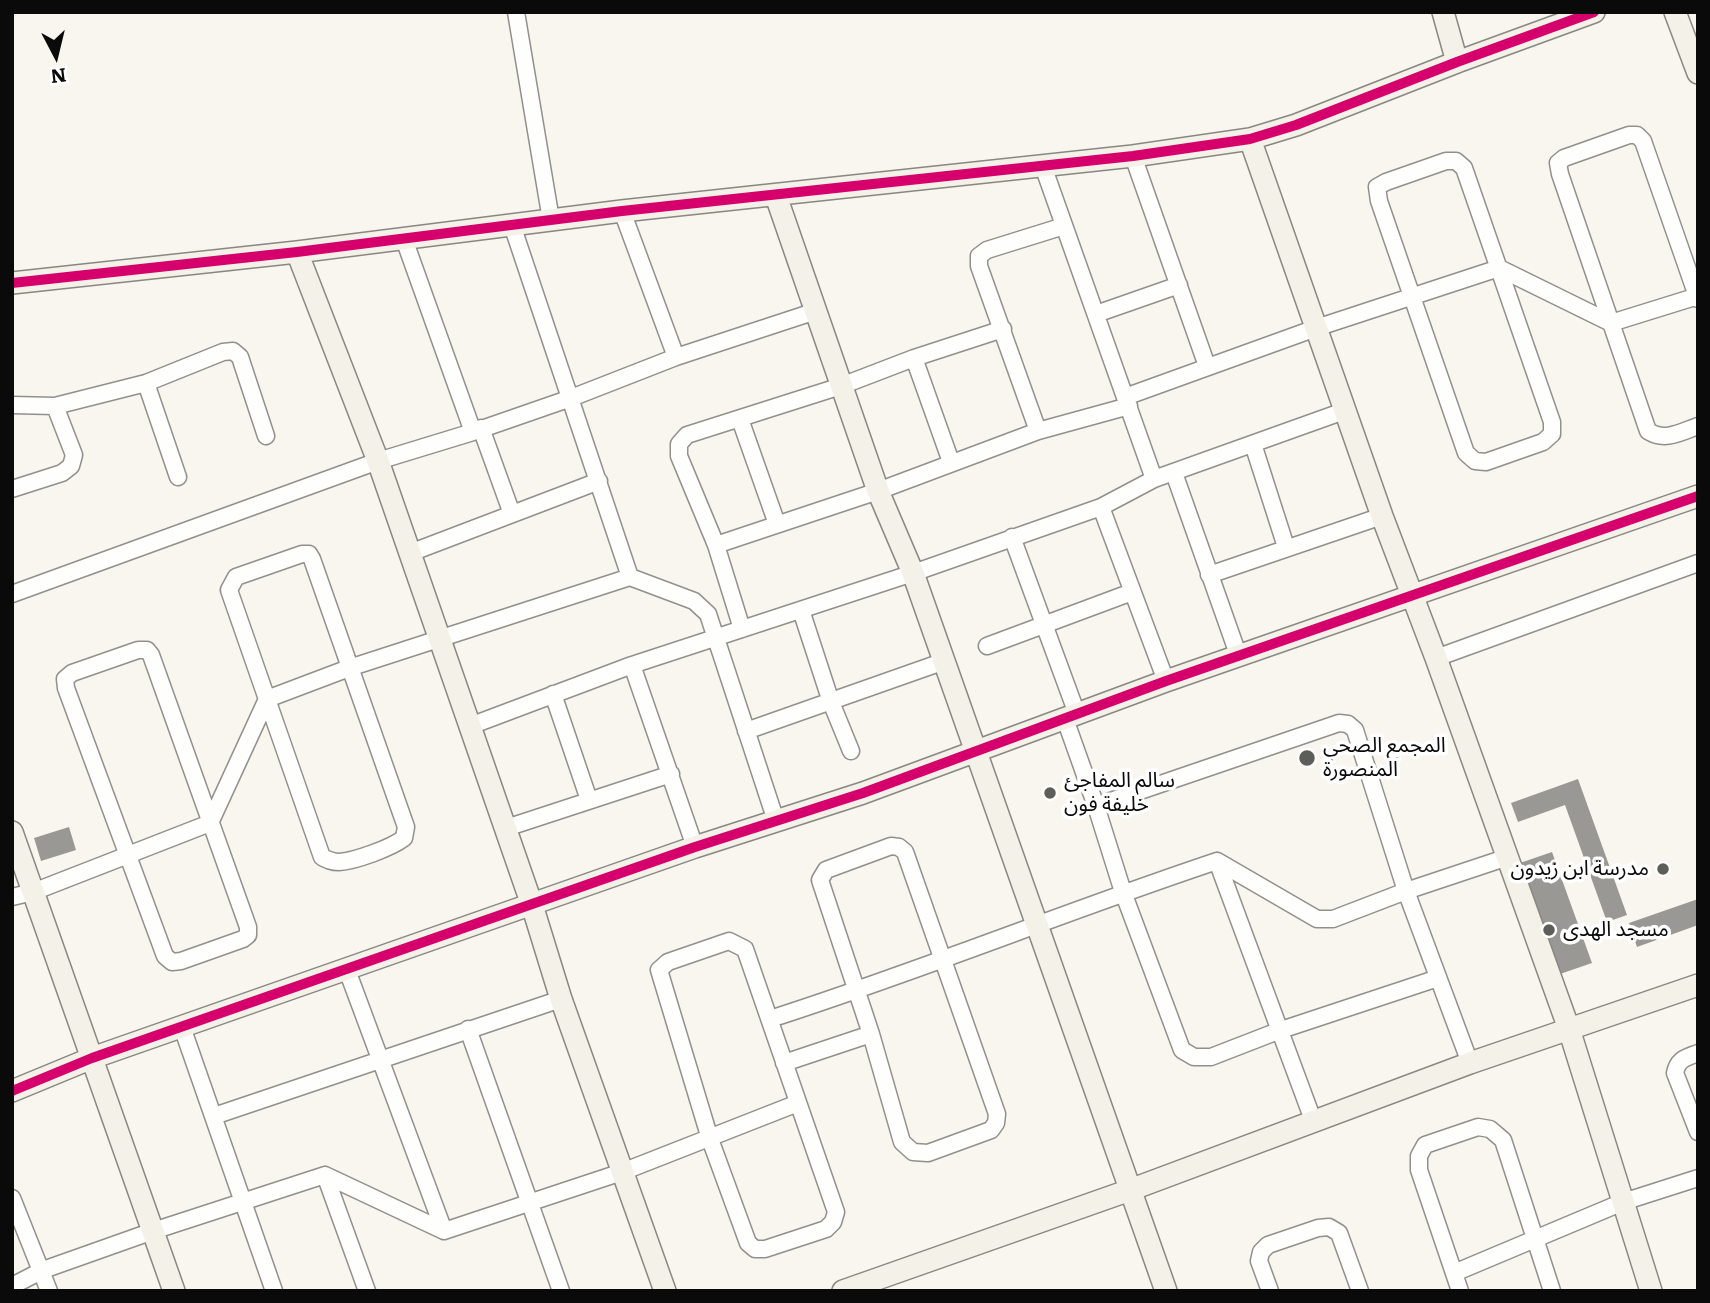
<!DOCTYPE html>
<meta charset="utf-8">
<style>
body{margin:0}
#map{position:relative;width:1710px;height:1303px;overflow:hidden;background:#f8f6ee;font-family:Literata,serif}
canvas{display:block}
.frame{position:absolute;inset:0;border:14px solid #0a0a0a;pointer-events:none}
.north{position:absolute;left:21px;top:21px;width:70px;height:70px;-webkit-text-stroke:5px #fff;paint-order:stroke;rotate:173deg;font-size:19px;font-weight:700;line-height:28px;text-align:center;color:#0a0a0a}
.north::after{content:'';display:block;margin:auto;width:24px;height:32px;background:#0a0a0a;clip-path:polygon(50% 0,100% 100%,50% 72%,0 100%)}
</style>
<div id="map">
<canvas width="1710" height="1303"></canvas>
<div class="frame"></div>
<div class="north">N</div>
</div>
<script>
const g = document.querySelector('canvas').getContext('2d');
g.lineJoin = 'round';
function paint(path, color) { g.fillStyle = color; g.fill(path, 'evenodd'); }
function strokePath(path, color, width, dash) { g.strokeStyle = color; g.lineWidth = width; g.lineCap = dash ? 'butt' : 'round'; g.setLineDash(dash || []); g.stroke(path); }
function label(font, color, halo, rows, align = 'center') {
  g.font = font + ' Literata,"Noto Sans Arabic",serif'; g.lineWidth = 7; g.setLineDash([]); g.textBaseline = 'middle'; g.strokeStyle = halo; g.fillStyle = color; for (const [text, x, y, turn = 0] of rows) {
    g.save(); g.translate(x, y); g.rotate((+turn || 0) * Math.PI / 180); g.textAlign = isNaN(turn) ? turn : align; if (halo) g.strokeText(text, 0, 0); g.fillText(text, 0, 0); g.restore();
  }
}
paint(new Path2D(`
 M1578 779 1627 915 1607 922 1565 805 1518 822 1511 803Z
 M69 827 76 850 41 861 34 838Z
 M1552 852 1592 963 1560 974 1520 863Z
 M1698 899V925L1637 947 1629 923Z`), '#9a9894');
const street = new Path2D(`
 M516 12 551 220
 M1133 156 1207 366
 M1446 161H1456L1464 168 1552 422V434L1543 442 1486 462 1475 461 1466 453 1379 201 1377 187 1386 182Z
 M1043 166 1154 479
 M622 211 676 357
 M512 225 630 577
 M404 239 473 432
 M1698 299 1643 141 1637 135H1629L1564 158 1558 163 1560 174 1648 431C1665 442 1681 432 1698 426
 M1096 314 1179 285
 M914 358 951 462
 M146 383 178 477
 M1125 397 1316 328 1499 268 1611 323 1698 296
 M12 405 55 406 146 383 223 352 233 351 240 357 266 436
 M740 419 777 524
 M481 428 512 514
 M1038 431 979 266V256L987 250 1064 226
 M1253 444 1286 547
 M1174 473 1239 657
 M12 489 62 473 71 466 74 455 55 406
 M1012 537 1077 714
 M716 545 878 491 1038 431 1129 406
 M410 553 599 481
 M302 554H309L312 559 406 827 404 838C391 848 355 861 339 862 332 862 328 860 322 857L229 590 236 577Z
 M1209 575 1382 516
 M12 594 378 461 473 432 571 398 676 357 816 311
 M801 610 831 702 851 751
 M742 629 716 545 679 456V444L687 435 841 386 914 358 1003 329
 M987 646 1132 592
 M138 650H147L151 655 248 927V935L243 939 181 961 172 962 165 956 66 688 65 679 72 673Z
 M1436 658 1698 563
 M632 665 695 847
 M1166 681 1101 507 1154 479 1344 411
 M553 694 589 800
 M1065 719 1096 806 1123 892 1182 1050 1194 1057H1211L1278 1031 1438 978
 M470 726 632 665 913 573 1101 507
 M746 731 942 662
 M1096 806 1339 723 1348 724 1355 730 1406 891 1470 1063
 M506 828 671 774
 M891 846 899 847 905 852 997 1114 996 1123 991 1130 928 1153 913 1152 902 1142 871 1034 820 880 826 870Z
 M1217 861 1313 1120
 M12 897 33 892 210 823 267 699 349 668 630 577 694 601 708 614 776 821
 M729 941 745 949 836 1212 833 1222 826 1229 765 1249H755L748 1243 710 1139 659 970 668 962Z
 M347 970 444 1231
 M770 1019C920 971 1067 911 1217 861L1317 919H1333L1406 891 1508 857
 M182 1027 274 1291
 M468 1029 561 1291
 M1698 1053C1685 1058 1678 1059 1675 1073L1698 1132
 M784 1063 871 1034
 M214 1116 561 999
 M325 1175 367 1291
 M12 1198 49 1291
 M1454 1273 1623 1202 1698 1178
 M12 1286 43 1270 153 1231 325 1175 444 1231 622 1172 798 1103
 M1270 1291 1259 1261 1261 1252 1268 1245 1318 1228 1329 1227 1339 1233 1360 1291
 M1460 1291 1419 1170V1156L1425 1145 1478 1127 1490 1129 1503 1140 1552 1291`);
const secondary = new Path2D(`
 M1443 12 1457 62
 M1675 12 1698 73
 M1250 139 1382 516 1436 658 1569 1029 1651 1291
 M776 196 878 491 913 573 1166 1291
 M297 252 378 461 532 905 561 999 665 1291
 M12 283 297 252 622 211 1133 156 1250 139 1296 125 1457 62 1594 12
 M12 832 174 1291
 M12 1091 92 1058 695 847 863 793 1166 681 1698 496
 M843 1291 1130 1190 1470 1063 1698 985`);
strokePath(street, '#91908d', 19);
strokePath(secondary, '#888783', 24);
strokePath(street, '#fefefc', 16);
strokePath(secondary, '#f3f1e8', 21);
strokePath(new Path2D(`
 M12 283 297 252 622 211 1133 156 1250 139 1296 125 1457 62 1594 12
 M12 1091 92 1058 695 847 863 793 1166 681 1698 496`), '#d6006c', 10);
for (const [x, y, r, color] of [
 [1307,758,9,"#5d5d5a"],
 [1050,793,7,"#5d5d5a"],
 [1663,869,7,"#5d5d5a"],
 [1549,930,7,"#5d5d5a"]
]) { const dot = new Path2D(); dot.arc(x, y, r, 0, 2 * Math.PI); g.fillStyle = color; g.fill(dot); strokePath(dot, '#fff', 2.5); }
label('21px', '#0a0a0a', '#fff', [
 ["المجمع الصحي",1323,746],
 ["المنصورة",1323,770],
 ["سالم المفاجئ",1064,781],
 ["خليفة فون",1064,805],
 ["مدرسة ابن زيدون",1649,869,"right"],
 ["مسجد الهدى",1563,930]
], 'left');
</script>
